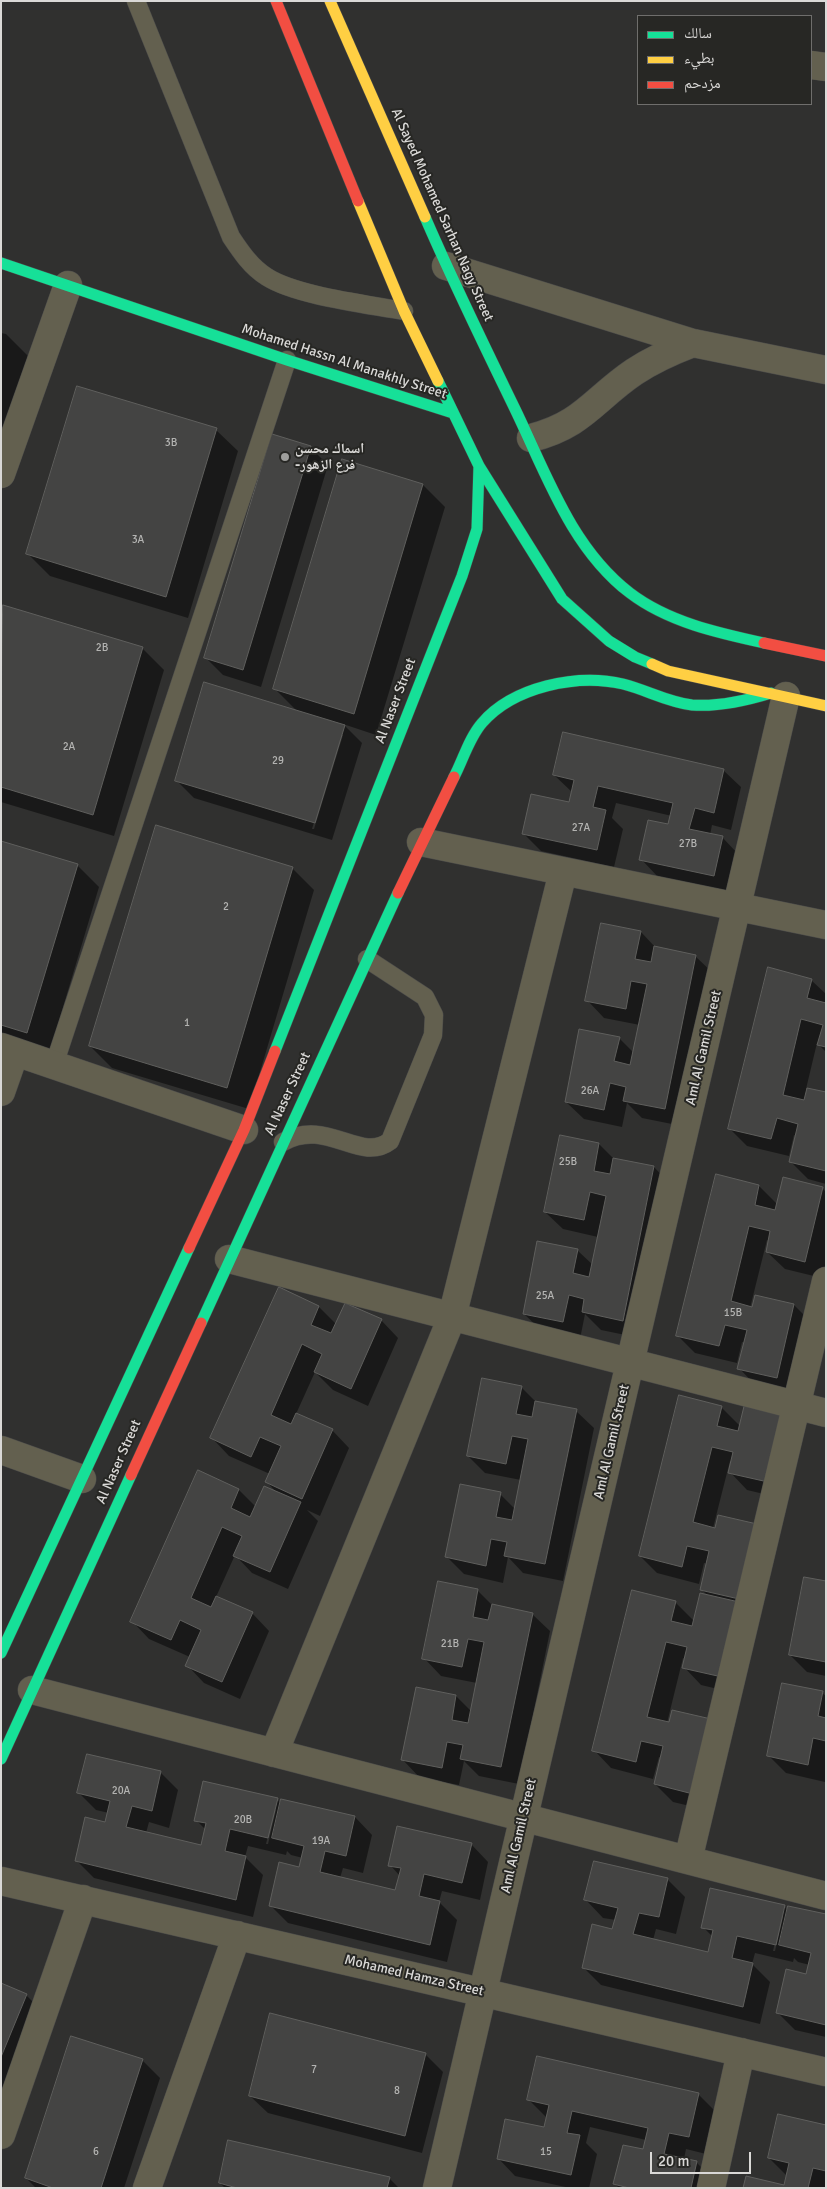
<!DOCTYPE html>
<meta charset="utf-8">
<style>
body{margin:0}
#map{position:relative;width:827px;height:2189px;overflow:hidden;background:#30302f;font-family:Signika,"Noto Naskh Arabic",sans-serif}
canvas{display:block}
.frame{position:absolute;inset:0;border:2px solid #dad9d7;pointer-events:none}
.legend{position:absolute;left:637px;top:15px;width:175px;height:90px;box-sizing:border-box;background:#272724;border:1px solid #6f6e6c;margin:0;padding:6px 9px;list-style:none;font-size:15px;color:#dad9d7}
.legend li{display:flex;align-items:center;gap:10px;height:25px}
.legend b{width:25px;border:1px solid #6f6e6c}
.scale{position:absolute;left:650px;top:2152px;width:101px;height:22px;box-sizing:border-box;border:2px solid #dad9d7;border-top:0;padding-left:6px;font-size:15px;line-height:18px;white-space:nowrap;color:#dad9d7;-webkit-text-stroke:4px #272724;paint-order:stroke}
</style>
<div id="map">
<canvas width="827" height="2189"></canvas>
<div class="frame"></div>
<ul class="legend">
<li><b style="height:6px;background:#16e098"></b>سالك</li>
<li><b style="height:6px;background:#ffcf43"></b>بطيء</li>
<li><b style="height:6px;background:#f24e42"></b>مزدحم</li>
</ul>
<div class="scale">20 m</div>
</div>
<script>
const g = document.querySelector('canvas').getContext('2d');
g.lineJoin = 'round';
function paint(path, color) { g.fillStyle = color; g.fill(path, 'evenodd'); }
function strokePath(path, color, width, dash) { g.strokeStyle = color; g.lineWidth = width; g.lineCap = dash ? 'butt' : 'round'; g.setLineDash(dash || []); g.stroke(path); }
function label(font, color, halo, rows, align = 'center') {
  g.font = font + ' Signika,"Noto Naskh Arabic",sans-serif'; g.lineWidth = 4; g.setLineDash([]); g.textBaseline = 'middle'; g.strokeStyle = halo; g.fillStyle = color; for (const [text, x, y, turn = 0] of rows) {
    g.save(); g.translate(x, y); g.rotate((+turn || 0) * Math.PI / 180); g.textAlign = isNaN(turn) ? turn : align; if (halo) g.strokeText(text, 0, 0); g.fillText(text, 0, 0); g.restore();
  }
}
paint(new Path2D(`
 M1 333 6 334 28 356 1 446Z
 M216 430 238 451 188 618 50 576 28 554Z
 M310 447 328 465 261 687 223 675 206 658Z
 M343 461 423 485 445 507 376 735 343 724 362 743 332 840 194 798 176 780 298 712 274 688ZM340 735H343L314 829H312Z
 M3 606 142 648 164 670 114 836 1 802V614Z
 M723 770 741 787 731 830 712 825 710 835 722 837 739 855 731 893 658 877 641 859 669 826 672 816 616 803 612 818 623 829 614 867 541 851 524 834 570 804 573 793 554 775Z
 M1 842 78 866 99 887 49 1054 1 1039Z
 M292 868 314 890 249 1109 112 1068 90 1046Z
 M641 932 656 948 695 956 713 973 682 1126 642 1118 627 1103 622 1127 584 1119 566 1102 619 1038 634 1053 640 1025 604 1018 587 1000Z
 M811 980 826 994V1052L817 1043 806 1089 826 1093V1184L808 1179 791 1162 797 1136 794 1135 789 1156 747 1146 729 1128Z
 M599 1144 614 1159 654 1167 671 1185 640 1338 601 1330 585 1314 580 1339 542 1331 524 1314 577 1250 593 1265 598 1237 563 1229 545 1212Z
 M717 1176 759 1186 778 1205 822 1188 826 1192V1264L822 1278 785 1269 767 1252 769 1241 767 1240 750 1308 794 1305 811 1322 794 1395 756 1386 739 1368 745 1343 742 1342 737 1363 695 1353 677 1335Z
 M280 1289 319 1307 336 1324 381 1320 398 1338 368 1406 333 1390 315 1372 296 1414 332 1430 349 1448 320 1516 307 1510 318 1521 288 1589 252 1573 235 1555 216 1597 252 1613 269 1631 240 1699 204 1683 187 1665 190 1657 149 1639 132 1621 199 1472 239 1490 256 1507 277 1493 267 1482 270 1474 229 1456 212 1438Z
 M521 1387 537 1403 576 1411 594 1428 563 1581 523 1573 508 1557 503 1583 464 1574 447 1557 500 1494 515 1509 521 1480 485 1473 468 1456Z
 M721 1407 740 1426 785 1499 747 1490 730 1472 732 1461H730L713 1528 756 1526 739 1694 701 1685 684 1667 685 1659 683 1658 667 1723 711 1811 673 1802 655 1784 662 1758 659 1757 653 1779 611 1768 594 1750 675 1602 694 1621 709 1597 701 1589 708 1564 704 1563 699 1584 657 1573 640 1556Z
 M826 1583V1676L807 1672 790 1655Z
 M477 1590 493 1606 532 1614 550 1631 519 1784 479 1776 464 1761 459 1785 420 1778 403 1760 417 1688 456 1696 471 1711 477 1683 441 1676 424 1658Z
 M822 1693 826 1696 825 1782 786 1773 769 1756Z
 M160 1772 178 1790 169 1828 149 1822 146 1833 202 1847 206 1830 196 1820 277 1799 281 1804 355 1817 372 1835 363 1873 343 1868 340 1878 396 1892 400 1876 390 1865 471 1844 488 1862 480 1900 442 1891 439 1902 457 1920 447 1962 288 1923 270 1905 300 1868 303 1858 291 1855 287 1851 286 1855 248 1846 245 1857 263 1875 253 1917 94 1878 76 1860 106 1823 109 1813 96 1810 79 1793ZM274 1810H276L268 1844H266Z
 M667 1879 685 1897 676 1934 656 1929 653 1940 709 1954 713 1937 703 1927 784 1906 788 1911 826 1916V2037L795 2030 777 2012 807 1975 810 1965 798 1962 794 1958 793 1962 755 1953 752 1964 770 1982 760 2024 601 1985 583 1967 613 1930 616 1920 603 1918 586 1900ZM781 1917H783L775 1951H773Z
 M1 1985 26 1995 44 2013 1 2116Z
 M425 2054 443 2072 422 2153 268 2113 250 2096Z
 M142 2060 160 2078 124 2188H36L26 2178Z
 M698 2094 716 2112 706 2154 686 2149 684 2159 696 2162 714 2180 712 2188H619L615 2184 644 2150 646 2140 590 2127 586 2143 597 2154 589 2188H570L515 2176 498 2158 545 2129 546 2117 529 2100Z
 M826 2126V2188H745L785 2187 786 2175 769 2158Z
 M389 2178 399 2188H225L220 2183Z`), '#0007');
const building = new Path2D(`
 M77 386 217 428 166 597 26 554Z
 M272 434 311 446 243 670 204 658Z
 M342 459 423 484 354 714 273 689Z
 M3 605 143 647 93 815 1 787Z
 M204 682 345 725 315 823 175 781Z
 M563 732 724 769 714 813 695 808 689 829 723 836 714 876 639 860 648 820 668 824 673 803 598 786 593 807 606 810 597 850 522 834 531 794 569 802 574 780 553 775Z
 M156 825 293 867 227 1088 89 1046Z
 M1 841 78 864 27 1033 1 1025Z
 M601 923 641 931 635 959 651 962 654 946 696 955 665 1109 623 1101 626 1087 610 1083 604 1110 565 1102 579 1029 620 1037 614 1061 630 1065 647 984 631 981 626 1009 585 1001Z
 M768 967 812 979 807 998 826 1003V1047L817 1045 823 1025 801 1019 783 1095 804 1100 807 1088 826 1092V1171L789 1162 798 1124 777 1118 771 1139 728 1129Z
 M560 1135 599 1143 594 1171 610 1174 613 1158 654 1166 623 1321 582 1312 584 1299 569 1295 563 1322 523 1314 537 1241 578 1249 573 1273 589 1277 606 1196 590 1192 584 1220 544 1212Z
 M716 1174 759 1185 755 1205 775 1210 783 1177 823 1187 805 1262 766 1252 770 1231 749 1226 731 1301 752 1307 755 1295 794 1304 777 1378 737 1369 747 1330 725 1325 719 1346 676 1336Z
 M279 1287 319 1306 311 1325 331 1333 345 1303 382 1319 351 1389 314 1372 322 1354 302 1344 271 1415 291 1424 296 1413 333 1429 302 1499 265 1482 281 1446 260 1437 251 1457 210 1438Z
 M482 1378 522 1386 516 1414 532 1417 535 1401 577 1409 545 1564 504 1556 507 1542 491 1539 486 1566 445 1557 460 1484 501 1492 496 1517 512 1520 528 1439 512 1436 506 1464 467 1456Z
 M679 1395 722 1406 717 1426 738 1431 746 1398 785 1408 768 1482 728 1473 733 1452 712 1447 693 1522 715 1528 718 1515 757 1524 739 1599 700 1590 709 1551 687 1546 682 1567 639 1556Z
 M198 1470 239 1489 231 1508 250 1517 264 1486 301 1502 270 1572 233 1556 242 1536 222 1527 191 1598 211 1607 216 1596 253 1612 222 1682 185 1666 201 1630 180 1620 171 1640 130 1622Z
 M804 1577 826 1581V1662L789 1655Z
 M438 1581 478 1589 473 1617 488 1620 492 1604 533 1613 501 1767 460 1759 463 1745 447 1742 442 1768 401 1760 416 1687 456 1695 452 1720 468 1723 484 1642 468 1639 462 1667 422 1659Z
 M632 1590 676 1601 671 1621 692 1626 700 1593 739 1602 722 1677 682 1668 687 1647 666 1642 647 1717 669 1722 672 1710 711 1719 693 1794 654 1784 663 1746 641 1741 636 1762 592 1751Z
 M782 1683 823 1691 818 1716 826 1718V1741L813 1738 808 1765 767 1756Z
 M87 1754 161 1771 152 1811 132 1806 126 1827 201 1845 206 1823 194 1821 203 1781 278 1798 268 1838 230 1829 225 1851 246 1856 236 1900 75 1861 85 1817 105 1822 110 1801 77 1793Z
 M281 1799 355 1816 346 1856 325 1851 320 1872 395 1890 401 1868 388 1866 397 1826 472 1843 462 1883 424 1874 419 1896 440 1901 430 1945 269 1906 279 1862 299 1867 304 1846 272 1838Z
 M594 1861 668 1878 659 1917 639 1913 633 1934 708 1952 713 1930 701 1928 710 1888 785 1905 776 1945 737 1936 732 1958 753 1963 743 2007 582 1968 592 1924 612 1929 618 1908 584 1900Z
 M788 1906 826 1914V2025L776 2013 786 1969 806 1974 811 1953 779 1945Z
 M1 1983 27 1994 1 2057Z
 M270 2013 426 2053 405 2136 249 2096Z
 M71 2036 143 2059 101 2188H53L25 2178Z
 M537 2056 699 2093 689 2137 669 2133 664 2154 697 2161 691 2188H629L613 2184 623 2145 643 2149 648 2128 572 2111 567 2133 580 2135 571 2175 497 2159 505 2119 544 2127 549 2105 527 2100Z
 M778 2114 826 2125V2171L813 2168 808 2188H743L746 2176 784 2185 789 2163 768 2158Z
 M228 2140 390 2177 387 2188H237L219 2183Z`);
paint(building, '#444443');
strokePath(building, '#5f5f5d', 1);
const lane = new Path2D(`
 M136 1 231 237C241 252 251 267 267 277 297 296 367 304 404 311
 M54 1065 287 360
 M283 1142C327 1117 360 1164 390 1141L433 1035 434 1015 425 997 367 959`);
const street = new Path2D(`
 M811 65 826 67
 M446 266 693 343 826 370
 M531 438C583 425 594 399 634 372 652 360 672 351 693 343
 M1 474 68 285
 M421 842 826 925
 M1 1047 244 1130
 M1 1092 15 1052
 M229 1259 826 1413
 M1 1450 82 1479
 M32 1690 826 1896
 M274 1753 452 1317 563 872
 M688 1860 826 1281
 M1 1881 826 2072
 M1 2135 83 1899
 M147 2188 237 1935
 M437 2188 786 696
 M711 2188 741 2052`);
const fast = new Path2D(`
 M425 217C453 282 484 345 515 409 546 473 571 548 630 593 668 622 718 633 764 643
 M1 263 287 360 453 413
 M438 381 479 466 562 599 609 641 635 657 652 664
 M454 777C463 760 469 738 482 723 513 687 577 673 623 684 647 690 667 702 692 705 719 707 745 701 771 693
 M275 1051 462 576 477 529 479 466
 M201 1323 398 893
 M1 1653 189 1248
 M1 1759 131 1475`);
const slow = new Path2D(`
 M330 1 425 217
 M358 201 404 311 438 381
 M652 664 668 671 826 706`);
const jam = new Path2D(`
 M276 1 358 201
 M764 643 826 656
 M398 893 454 777
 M189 1248 244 1130 275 1051
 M131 1475 201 1323`);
strokePath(lane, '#4b4b4a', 19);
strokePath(street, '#4b4b4a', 29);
strokePath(fast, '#4b4b4a', 12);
strokePath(slow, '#4b4b4a', 12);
strokePath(jam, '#4b4b4a', 12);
strokePath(lane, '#63604f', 18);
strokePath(street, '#63604f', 28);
strokePath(fast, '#16e098', 11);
strokePath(slow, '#ffcf43', 11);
strokePath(jam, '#f24e42', 11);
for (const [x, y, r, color] of [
 [285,457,5,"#9e9e9c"]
]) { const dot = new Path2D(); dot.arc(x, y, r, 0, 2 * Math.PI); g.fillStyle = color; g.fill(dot); strokePath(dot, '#272724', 2); }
label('11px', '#b4b4b2', null, [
 ["3B",171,443],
 ["3A",138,540],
 ["2B",102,648],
 ["2A",69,747],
 ["29",278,761],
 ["27A",581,828],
 ["27B",688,844],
 ["2",226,907],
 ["1",187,1023],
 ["26A",590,1091],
 ["25B",568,1162],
 ["25A",545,1296],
 ["15B",733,1313],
 ["21B",450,1644],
 ["20A",121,1791],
 ["20B",243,1820],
 ["19A",321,1841],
 ["7",314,2070],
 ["8",397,2091],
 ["6",96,2152],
 ["15",546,2152]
]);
label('14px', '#dad9d7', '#272724', [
 ["Al Sayed Mohamed Sarhan Nagy Street",442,215,66],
 ["Mohamed Hassn Al Manakhly Street",344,362,18],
 ["Al Naser Street",396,701,-69],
 ["Aml Al Gamil Street",704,1048,-77],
 ["Al Naser Street",288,1094,-65],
 ["Aml Al Gamil Street",612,1442,-77],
 ["Al Naser Street",119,1462,-66],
 ["Aml Al Gamil Street",519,1836,-77],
 ["Mohamed Hamza Street",414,1976,13]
]);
label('bold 14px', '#dad9d7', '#272724', [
 ["اسماك محسن",295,449],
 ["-فرع الزهور",295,465]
], 'left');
</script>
